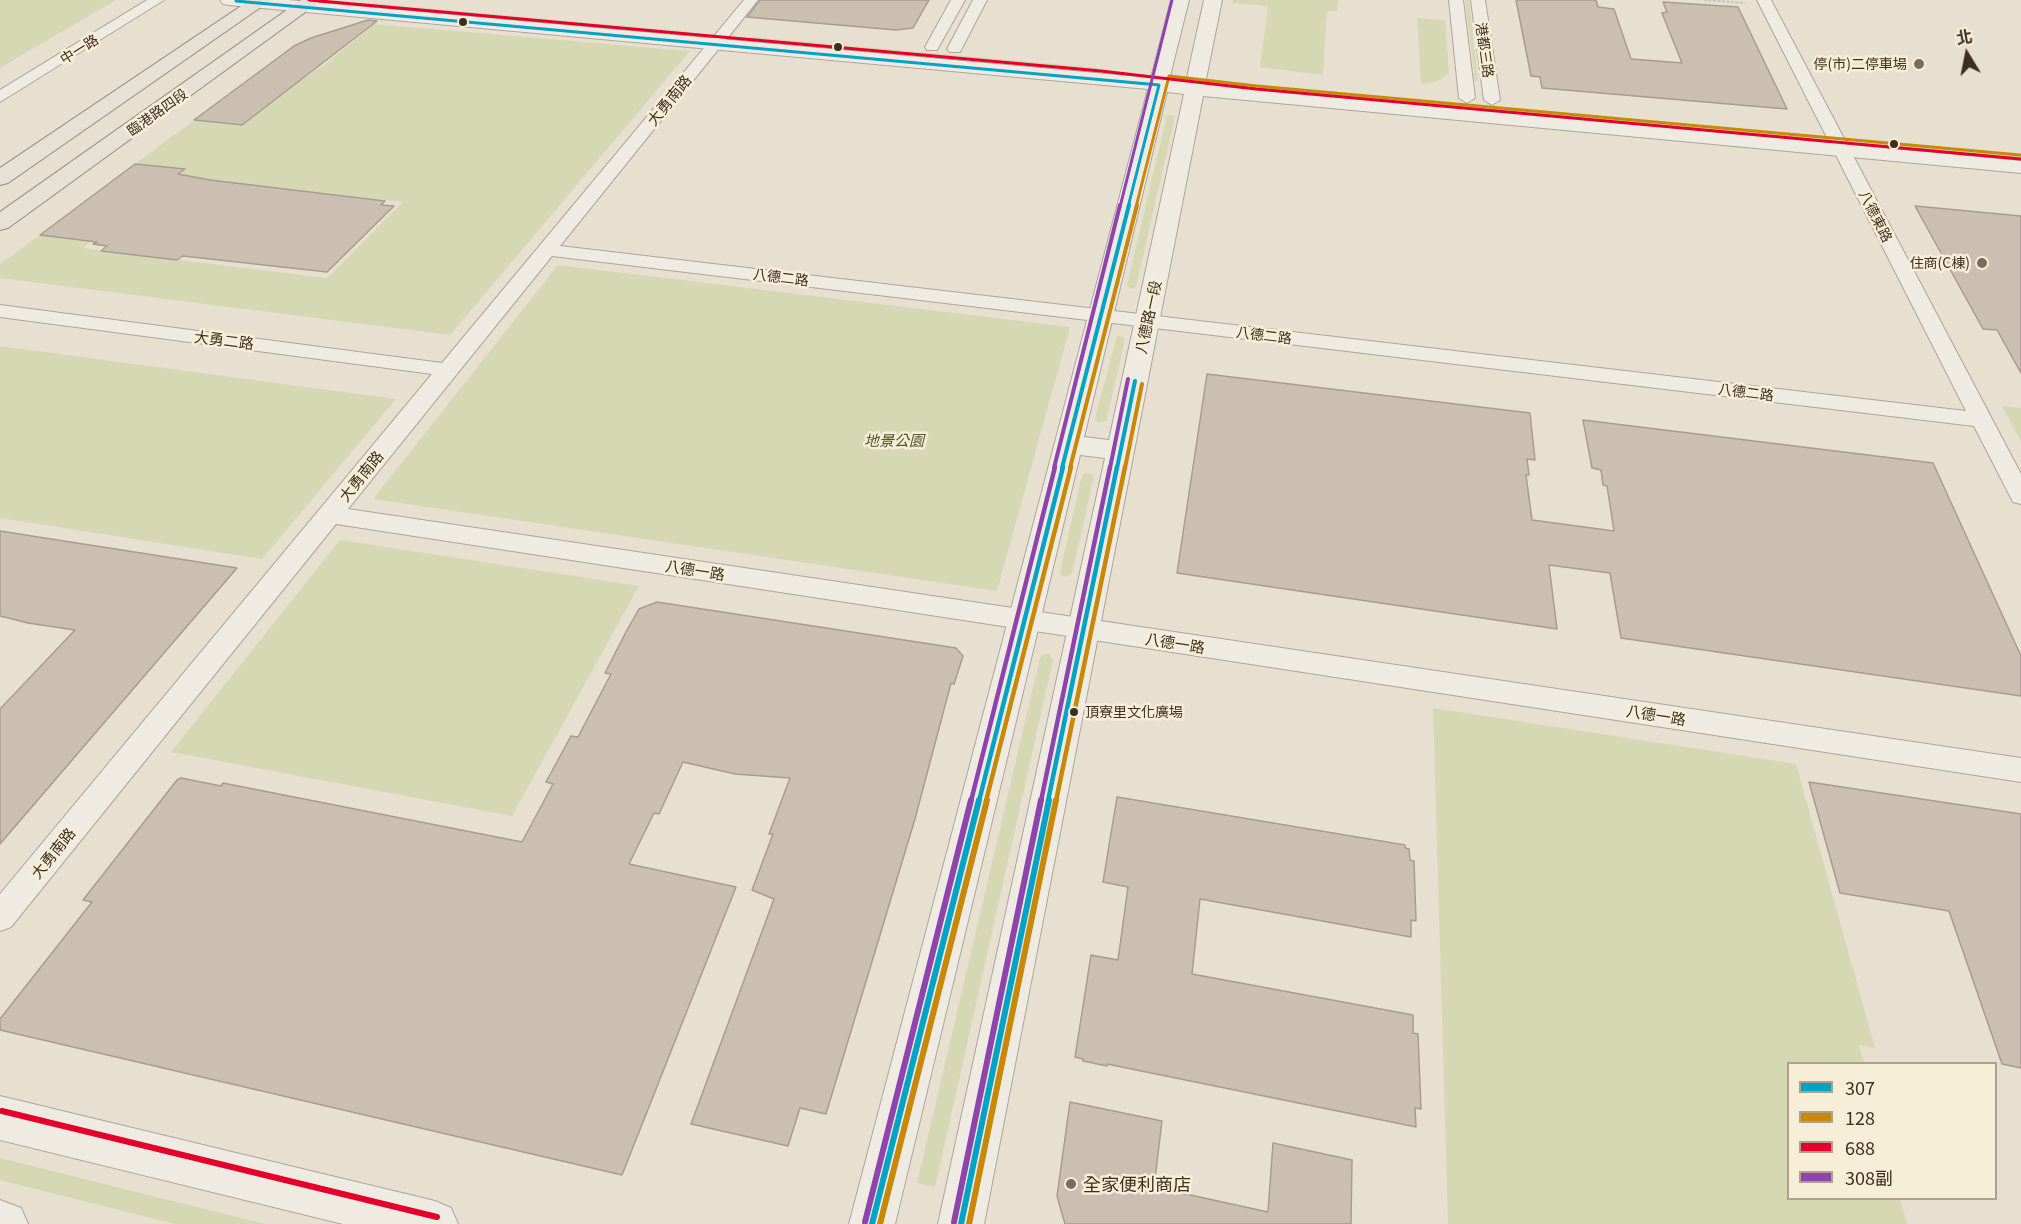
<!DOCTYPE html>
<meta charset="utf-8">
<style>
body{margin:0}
#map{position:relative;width:2021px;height:1224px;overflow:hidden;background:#e7e0d1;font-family:Georgia,"Noto Sans TC",serif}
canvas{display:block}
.legend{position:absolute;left:1787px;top:1062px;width:210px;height:138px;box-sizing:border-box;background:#f7eed8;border:2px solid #ada18e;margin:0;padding:8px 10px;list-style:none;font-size:18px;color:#3d2e20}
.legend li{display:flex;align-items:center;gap:12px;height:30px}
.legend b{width:30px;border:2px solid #ada18e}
.north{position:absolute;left:1937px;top:24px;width:60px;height:60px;-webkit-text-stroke:4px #f7eed8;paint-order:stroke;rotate:350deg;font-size:16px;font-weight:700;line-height:24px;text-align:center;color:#3d2e20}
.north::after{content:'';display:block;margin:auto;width:21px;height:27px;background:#3d2e20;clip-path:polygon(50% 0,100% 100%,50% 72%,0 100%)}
</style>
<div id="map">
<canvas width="2021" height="1224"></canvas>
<ul class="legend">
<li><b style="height:8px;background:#03a3c5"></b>307</li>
<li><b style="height:8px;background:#c88808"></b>128</li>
<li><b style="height:8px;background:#e4002b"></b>688</li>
<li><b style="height:8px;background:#8e44ad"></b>308副</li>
</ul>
<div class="north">北</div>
</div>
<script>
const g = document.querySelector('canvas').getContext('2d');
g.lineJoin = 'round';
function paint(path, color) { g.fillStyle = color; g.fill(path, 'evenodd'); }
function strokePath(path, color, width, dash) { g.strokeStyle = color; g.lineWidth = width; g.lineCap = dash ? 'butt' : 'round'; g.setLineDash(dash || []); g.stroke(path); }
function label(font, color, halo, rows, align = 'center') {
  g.font = font + ' Georgia,"Noto Sans TC",serif'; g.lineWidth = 5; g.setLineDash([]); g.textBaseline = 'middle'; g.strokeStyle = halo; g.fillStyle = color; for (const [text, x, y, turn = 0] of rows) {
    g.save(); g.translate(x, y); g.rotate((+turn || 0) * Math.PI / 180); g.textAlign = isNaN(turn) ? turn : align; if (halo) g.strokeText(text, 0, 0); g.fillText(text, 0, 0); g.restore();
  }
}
paint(new Path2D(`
 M0 0H116L0 68Z
 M1233 0H1338L1337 11H1327L1323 75 1260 67 1268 6 1232 3Z
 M1465 0H1469L1478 81 1475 80Z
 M369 3 691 32 693 33 688 35 365 6Z
 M1417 18 1445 20 1449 73 1438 81 1421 84Z
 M374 24 690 51 450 335 0 278V264L40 235 91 241 83 248 327 278 403 202 175 176 183 169 135 164 193 121 241 126 295 84 323 66Z
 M754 37 1098 68 1096 71 749 39Z
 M1262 86 1796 135 1802 138 1262 90Z
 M1167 115 1175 116 1136 287 1130 289 1127 285Z
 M1877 142 2021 155V159L1879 146 1874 144Z
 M558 265 1070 327 997 591 373 499Z
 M1117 336 1123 337 1125 340 1106 421 1099 423 1095 419Z
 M0 346 396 399 262 559 0 518Z
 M2002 406 2021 408V442Z
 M1085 473 1092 474 1094 477 1072 573 1066 577 1061 575 1060 571 1082 476Z
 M340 540 639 586 512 816 171 752Z
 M1043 654H1049L1053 660 935 1187 917 1183 1040 658Z
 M1433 708 1796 764 1875 1048 1859 1045 1864 1063 1788 1064V1198L1900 1199 1907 1224H1448Z
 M0 1158 265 1224H175L0 1180Z`), '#d6d7b3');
const building = new Path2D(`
 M760 0H929L913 28 896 30 747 17Z
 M1516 0H1596L1598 7 1614 9 1631 59 1682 63 1662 13 1667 12 1663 2 1738 7 1787 109 1542 88 1540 77 1531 76Z
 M368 20 377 21 242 125 194 120 294 46 311 38Z
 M135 164 185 169 178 174 210 180 385 201 381 205 394 206 327 272 183 256 177 260 101 251 107 246 93 244 97 242 40 235Z
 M1915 206 2021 216V373L1997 330 1983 329Z
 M1207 374 1530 413 1535 460 1527 459 1529 475H1526L1532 520 1614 531 1607 486 1603 485 1601 470 1592 468 1583 420 1933 463 2021 656V696L1621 638 1610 573 1549 565 1557 629 1177 573Z
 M0 531 237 568 0 844V709L75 630 28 623 0 616Z
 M657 602 956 648 963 656 954 684 951 683 915 819 826 1114 800 1108 788 1146 691 1124 774 899 752 890 773 834H769L790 778 735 774 683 762 659 814 654 813 629 864 736 887 622 1175 0 1030V1019L92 902 83 900 177 780 181 778 221 786 223 783 522 842 553 784 546 782 571 736 578 737 611 674 605 673 626 632 639 609Z
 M1809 782 2021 814V1068L2002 1064 1949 911 1840 893Z
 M1117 797 1405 845V848L1409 849 1410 860 1414 861 1416 921 1411 920V937L1200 899 1192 974 1413 1015V1033L1418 1034 1421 1109 1415 1108 1416 1127 1107 1064V1066L1083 1061V1059L1075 1057 1091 955 1118 960 1128 887 1103 882Z
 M1070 1102 1162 1121 1154 1187 1268 1212 1273 1143 1352 1160 1351 1224H1065L1057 1196Z`);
paint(building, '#cbbfb2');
strokePath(building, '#a89c90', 1.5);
const minor = new Path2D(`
 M147 0H164L0 102V90Z
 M744 0H758L560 246 1966 411 1757 0H1771L2021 474V504L2013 502 1974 426 552 256 348 509 2021 758V782L336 524 11 927 0 931V894L432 374 0 317V305L442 363Z
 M951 0H965L937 50H927L925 47Z
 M973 0H987L960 52H950L947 49Z
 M1449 0H1463L1475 98 1467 103 1459 98Z
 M1471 0H1485L1500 100 1492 105 1484 100Z`);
const tertiary = new Path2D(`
 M220 0H288L1151 78 1171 0H1189L1169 80 1186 82 1204 0H1222L1205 84 2021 161V173L1203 96 984 1224H938L1105 458 1080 455 895 1224H849L1148 89 229 5 223 4ZM1167 92 1184 94 1109 440 1084 437Z
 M0 1096 435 1201 451 1208 458 1224H343L0 1140Z
 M0 1200 21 1208 28 1224H0Z`);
const primary = new Path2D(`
 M250 0H271L8 183 0 185V168Z
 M301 0H322L8 228 0 230V212Z`);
strokePath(minor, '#ada599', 2);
strokePath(tertiary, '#ada599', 2);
strokePath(primary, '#928b80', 2);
strokePath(new Path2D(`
 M1704 0 1745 3`), '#c8c2b9', 2, [3, 1.5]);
paint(minor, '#efebe3');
paint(tertiary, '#efebe3');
paint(primary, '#e6e1d4');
strokePath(new Path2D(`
 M236 1 1159 85 1128 207`), '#03a3c5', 3);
strokePath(new Path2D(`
 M1062 468 1129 205
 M1117 468 1135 381`), '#03a3c5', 4);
strokePath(new Path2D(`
 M979 801 1063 467
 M1048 801 1117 467`), '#03a3c5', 4.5);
strokePath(new Path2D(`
 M872 1224 979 800
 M961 1224 1049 800`), '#03a3c5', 6);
strokePath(new Path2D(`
 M1136 207 1169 76 1257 86 2020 155`), '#c88808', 3);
strokePath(new Path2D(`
 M1070 468 1137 205
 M1125 468 1142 384`), '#c88808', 4);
strokePath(new Path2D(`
 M986 801 1071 467
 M1056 801 1125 467`), '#c88808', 4.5);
strokePath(new Path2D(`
 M880 1224 987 800
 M969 1224 1056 800`), '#c88808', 6);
strokePath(new Path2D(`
 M309 0 1101 71 1256 89 2021 159`), '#e4002b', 3);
strokePath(new Path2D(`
 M2 1111 437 1217`), '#e4002b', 6);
strokePath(new Path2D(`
 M1120 207 1172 0`), '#8e44ad', 3);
strokePath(new Path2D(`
 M1054 468 1120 205
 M1110 468 1128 379`), '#8e44ad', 4);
strokePath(new Path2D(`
 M971 801 1055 467
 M1041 801 1110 467`), '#8e44ad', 4.5);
strokePath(new Path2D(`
 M865 1222 971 800
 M954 1222 1041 800`), '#8e44ad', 6);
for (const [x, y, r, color] of [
 [463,22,5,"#3d2e20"],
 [838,47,5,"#3d2e20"],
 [1919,64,6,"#786c5e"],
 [1894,144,5,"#3d2e20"],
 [1982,263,6,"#786c5e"],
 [1074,712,5,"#3d2e20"],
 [1071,1184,6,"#786c5e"]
]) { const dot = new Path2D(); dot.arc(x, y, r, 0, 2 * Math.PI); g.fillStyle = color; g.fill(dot); strokePath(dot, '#f7eed8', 2); }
label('14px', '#3d2e20', '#f7eed8', [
 ["中一路",79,49,-32],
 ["港都三路",1485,50,82],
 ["臨港路四段",157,112,-35],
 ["八德東路",1876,216,63],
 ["八德二路",781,277,7],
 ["八德二路",1264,335,7],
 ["八德二路",1746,392,7]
]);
label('14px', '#3d2e20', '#f7eed8', [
 ["停(市)二停車場",1907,64],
 ["住商(C棟)",1970,263]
], 'right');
label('14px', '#3d2e20', '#f7eed8', [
 ["頂寮里文化廣場",1085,712]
], 'left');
label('15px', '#3d2e20', '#f7eed8', [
 ["大勇南路",669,100,-51],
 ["八德路一段",1148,317,-78],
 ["大勇二路",224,340,7],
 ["大勇南路",361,476,-51],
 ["八德一路",695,570,9],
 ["八德一路",1175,643,9],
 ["八德一路",1656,715,9],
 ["大勇南路",53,853,-51]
]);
label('italic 15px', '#4d5a26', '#f7eed8', [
 ["地景公園",894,440]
]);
label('18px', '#3d2e20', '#f7eed8', [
 ["全家便利商店",1083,1184]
], 'left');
</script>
